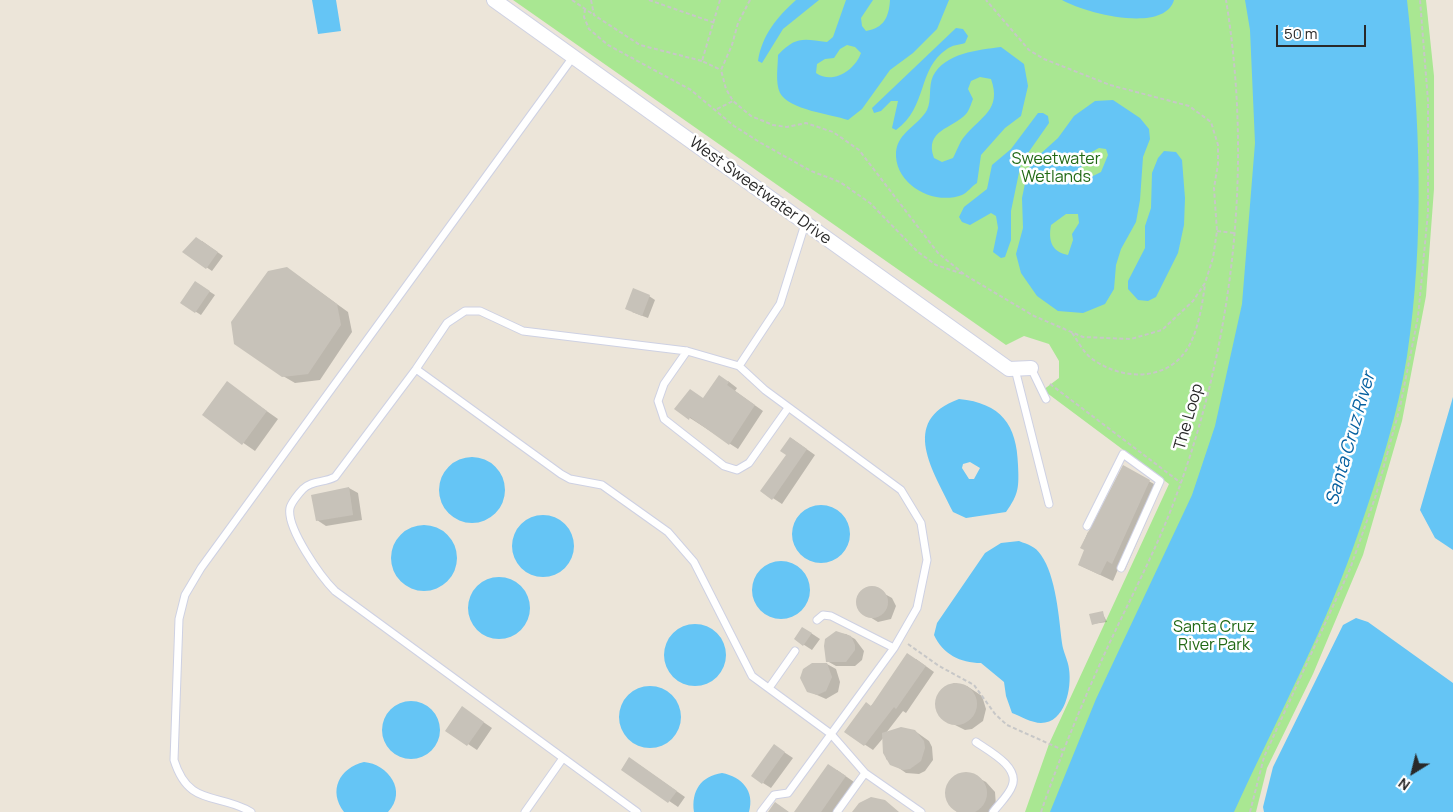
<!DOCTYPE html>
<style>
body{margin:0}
#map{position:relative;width:1453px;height:812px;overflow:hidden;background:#ece5d9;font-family:Manrope,sans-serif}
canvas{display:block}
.north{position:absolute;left:1388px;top:747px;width:50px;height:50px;-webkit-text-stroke:4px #fff;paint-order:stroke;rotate:216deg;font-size:14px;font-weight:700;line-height:20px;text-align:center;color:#292929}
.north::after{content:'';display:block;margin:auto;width:18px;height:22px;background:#292929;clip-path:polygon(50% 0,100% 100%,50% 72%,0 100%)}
.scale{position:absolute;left:1276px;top:25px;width:90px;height:22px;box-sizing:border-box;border:2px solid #292929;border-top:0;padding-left:6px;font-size:15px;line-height:18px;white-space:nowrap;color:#292929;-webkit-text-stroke:4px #fff;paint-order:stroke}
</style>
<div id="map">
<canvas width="1453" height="812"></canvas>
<div class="north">N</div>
<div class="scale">50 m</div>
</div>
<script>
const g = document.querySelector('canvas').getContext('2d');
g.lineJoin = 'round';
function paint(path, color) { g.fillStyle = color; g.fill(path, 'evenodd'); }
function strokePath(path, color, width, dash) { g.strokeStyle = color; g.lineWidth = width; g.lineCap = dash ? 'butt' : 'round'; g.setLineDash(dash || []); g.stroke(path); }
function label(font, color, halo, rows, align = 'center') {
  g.font = font + ' Manrope,sans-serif'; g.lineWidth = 5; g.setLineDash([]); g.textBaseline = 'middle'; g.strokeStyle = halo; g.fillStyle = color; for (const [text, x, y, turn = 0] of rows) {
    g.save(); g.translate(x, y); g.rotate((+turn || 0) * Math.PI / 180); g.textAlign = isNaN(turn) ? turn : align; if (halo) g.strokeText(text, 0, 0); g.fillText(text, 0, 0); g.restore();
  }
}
paint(new Path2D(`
 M513 0H1426L1434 76V189L1426 296 1402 421 1363 555 1313 674 1267 768 1256 812H1025L1049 744 1169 484 1043 390 1059 378V361L1049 344 1024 336 1006 345Z`), '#a9e792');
paint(new Path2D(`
 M312 0H336L341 31 318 34Z
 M796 0H819L783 29 762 63 758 61C762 35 777 17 796 0Z
 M846 0H873L861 18 862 26 866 31C884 28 889 17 890 0H949L937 29 913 53 890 70 862 109 848 120C831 114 789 110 780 93 775 82 778 66 778 55 796 36 803 39 827 42L833 37ZM847 45 855 47 861 53C855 70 833 85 816 73L817 64 825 59 834 58 840 49Z
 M1062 0H1174C1164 34 1085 13 1062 0Z
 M1245 0H1407C1420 117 1425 239 1407 356 1398 414 1379 473 1360 528 1327 626 1277 718 1234 812H1050L1096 699 1192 495 1215 426 1242 304 1255 143 1250 30Z
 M956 28 963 29 968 36 965 43C959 45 952 45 947 49 917 69 928 107 896 130L892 128 898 101H891L881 111 874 113 872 108Z
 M1001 47 1024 64 1028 86 1021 116 1005 128 981 155 977 183C972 186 967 193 962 195 933 206 894 184 896 152 898 132 918 126 927 110 932 100 928 87 933 76 945 53 978 50 1001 47ZM980 77 991 79C1002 110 981 116 964 137 959 143 957 151 953 158L942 162 934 158C924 130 952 129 966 114 969 111 971 104 973 99L968 89 971 81Z
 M1113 100 1140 118 1149 129 1150 139 1143 157 1140 200 1136 222 1121 249 1116 265 1114 289 1105 304 1083 313 1058 311 1037 296 1021 273 1016 254 1023 228 1022 198 1028 169 1038 156 1058 138 1074 116 1095 101ZM1099 148 1106 149 1108 155 1101 172 1093 176 1083 174 1081 168 1086 155ZM1066 214H1078L1079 223 1072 234 1073 240 1068 255C1052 252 1048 241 1051 225Z
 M1038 113H1043L1048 116 1049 123 1021 163 1011 211V240L1005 257 1001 258 993 252 998 228 996 216 991 213 970 225 962 222 959 217 964 207 987 189 992 165 1011 149Z
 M1164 151 1176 152 1182 160 1185 198 1184 225 1178 253 1156 297 1148 301 1138 300 1128 289V281L1145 248V226L1151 208 1152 173 1158 158Z
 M1453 397V550L1435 538 1420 510Z
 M959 399C1001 403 1017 425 1018 465 1019 487 1019 494 1006 512L966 518 953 512C934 472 898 421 959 399ZM970 462 980 468 974 479H969L962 468 963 464Z
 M439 490a33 33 0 1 1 66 0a33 33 0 1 1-66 0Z
 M792 534a29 29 0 1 1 58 0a29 29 0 1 1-58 0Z
 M512 546a31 31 0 1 1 62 0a31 31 0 1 1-62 0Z
 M391 558a33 33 0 1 1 66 0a33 33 0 1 1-66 0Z
 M1019 541C1029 545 1035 546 1041 555 1056 576 1059 618 1062 643 1063 652 1068 660 1069 669 1072 688 1065 723 1041 723 1032 723 1020 716 1012 713L1006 696 1004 682 981 663C960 663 943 654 934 635L937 623 985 553 1001 543Z
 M752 590a29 29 0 1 1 58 0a29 29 0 1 1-58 0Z
 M468 608a31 31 0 1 1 62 0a31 31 0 1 1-62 0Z
 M1356 618 1368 622 1453 683V812H1264L1263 807 1273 767 1343 625Z
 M664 655a31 31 0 1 1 62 0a31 31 0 1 1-62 0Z
 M619 717a31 31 0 1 1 62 0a31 31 0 1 1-62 0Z
 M382 730a29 29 0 1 1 58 0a29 29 0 1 1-58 0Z
 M364 762C388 764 408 791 388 812H344C328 791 339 768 364 762Z
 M722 773C742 777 755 791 749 812H694C691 791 701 776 722 773Z`), '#65c5f5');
paint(new Path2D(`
 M202 241 223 256 212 271 184 252Z
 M287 268 348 312 352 332 320 380 295 383 283 376Z
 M201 286 215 295 201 315 182 303Z
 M649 296 655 300 648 318 632 312Z
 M728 381 737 388 735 391 763 411 738 449 676 409 704 399Z
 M227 383 278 419 255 451 203 415Z
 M791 438 815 455 782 504 762 491 788 455Z
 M1124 467 1161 488 1125 570 1119 567 1113 581 1079 565 1086 550 1081 548 1088 532 1093 529Z
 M349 488 358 493 362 520 326 526 317 520Z
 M874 588 892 598 896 606 891 619 878 622 860 611 857 602 865 590Z
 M1102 612 1107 622 1093 624Z
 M811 633 820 639 812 650 795 639Z
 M836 633 846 634 855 639 864 651 862 660 855 666H836L827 661Z
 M916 659 934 672 906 713 903 711 886 733 915 731 929 741 932 747 933 760 925 771 919 774 906 773 886 759 884 737 873 750 846 732Z
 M827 664 836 669 840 682 838 692 826 699 808 691Z
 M954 683 967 686 982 696 986 709 983 721 972 729 965 730 953 724 939 714 936 701 942 689Z
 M463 708 492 728 477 750 447 730Z
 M775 746 793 758 771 788 763 783Z
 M638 764 685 797 678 807 622 769Z
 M837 770 854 782 833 812H795Z
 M971 774 986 782 995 792 996 806 991 812H957L946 798 948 785 957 776Z`), '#0003');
paint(new Path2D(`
 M196 237 218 252 206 269 182 252Z
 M287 267 337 304 341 325 308 374 282 377 234 344 231 322 268 271Z
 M195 281 210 291 195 313 180 303Z
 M633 288 650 295 642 316 625 309Z
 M719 375 729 382 727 385 755 405 729 445 690 417 689 420 674 409 690 389 703 398Z
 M227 381 267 411 242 445 202 415Z
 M790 437 807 449 772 500 760 491 786 455 780 451Z
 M1123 465 1150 480 1112 564 1107 561 1100 575 1078 565 1084 550 1080 548Z
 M349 487 353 515 316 521 311 495Z
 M856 602a16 16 0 1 1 32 0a16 16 0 1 1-32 0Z
 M1103 611 1105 621 1092 625 1089 614Z
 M802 627 812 633 803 646 794 639Z
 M836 631 851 636 855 645V650L846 662H826L824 646 825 639Z
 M907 653 926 666 896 709 894 707 864 746 844 732 866 702 871 706Z
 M812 663H827L832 677 826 691 817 695 807 692 800 678 803 669Z
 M935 704a21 21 0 1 1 42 0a21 21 0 1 1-42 0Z
 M462 706 484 722 467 746 445 731Z
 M901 727 915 730 924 741 925 748 921 761 910 769 903 770 890 765 883 753 882 733Z
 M774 744 785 752 762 784 751 776Z
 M629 757 677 791 668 803 621 770Z
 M828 764 846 776 821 812H794Z
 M945 793a21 21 0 1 1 42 0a21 21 0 1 1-42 0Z
 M871 797 885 800 899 812H852L859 803Z
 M775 802 789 812H768Z`), '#c7c2b9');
const service = new Path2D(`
 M687 351 664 384 658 401 664 419 724 466 737 470 749 463 788 408
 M739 366 780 304 805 224
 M1031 368 1046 399
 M416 369 561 474 570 479 602 485 668 532 694 562 752 676 831 734 865 773 921 812
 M1015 369 1049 504
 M1087 526 1123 454 1160 481 1121 568
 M817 620 823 615 831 616 894 648
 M769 688 795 651
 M976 742C989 751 1020 767 1012 786 1009 795 999 804 993 812
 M251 812C218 792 189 808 174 760L179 619 185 595 201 568 573 57
 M525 812 563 758
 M637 812 335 591C321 577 286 528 290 508 291 503 299 493 303 489 312 480 324 483 335 477L416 369 447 323 465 311H480L523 331 687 351 739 366 765 390 901 490 921 523 927 560 917 608 894 648 788 793 774 795 761 812
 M837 812 865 773`);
const minor = new Path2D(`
 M494 0 1009 369 1031 368`);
strokePath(service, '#ced1e3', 9);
strokePath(minor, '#ced1e3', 16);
strokePath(new Path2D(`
 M572 0 594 15
 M591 0 594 15 640 45 702 61
 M649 0 715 23
 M720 0 702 61 721 70
 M750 0 738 23 732 45 721 70 726 89 733 101 751 116 773 125 787 127 806 123 833 132 859 150 938 253 965 275 1034 316 1083 337 1131 339 1162 330 1193 301 1205 283 1213 258 1217 231 1214 188 1218 164V145L1211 122 1189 106 1110 85 1044 59 1029 50 986 0
 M585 9 584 17 589 29 608 45 691 90 734 126 761 143 811 171 840 182 870 203 918 252 936 265 963 274
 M717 109 733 101
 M1217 231 1234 233
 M1072 333C1078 341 1083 352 1091 358 1121 381 1170 383 1190 344 1199 326 1202 305 1205 285
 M1050 384 1181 483
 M908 644 939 666 974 685 995 714 1007 725 1063 750
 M1041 812C1061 754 1084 698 1110 642 1132 595 1157 548 1175 499 1234 342 1253 165 1226 0
 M1250 812 1264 757 1350 569 1376 495 1400 407 1418 317 1428 212V101L1420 0`), '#c7c7c7', 2, [4, 2.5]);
strokePath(service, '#fff', 7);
strokePath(minor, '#fff', 14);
label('16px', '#216915', '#fff', [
 ["Sweetwater",1056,160],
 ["Wetlands",1056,178],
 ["Santa Cruz",1214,628],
 ["River Park",1214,646]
]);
label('16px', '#292929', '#fff', [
 ["West Sweetwater Drive",760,191,36],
 ["The Loop",1189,417,-74]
]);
label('italic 18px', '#0560a0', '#fff', [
 ["Santa Cruz River",1351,439,-74]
]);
</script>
